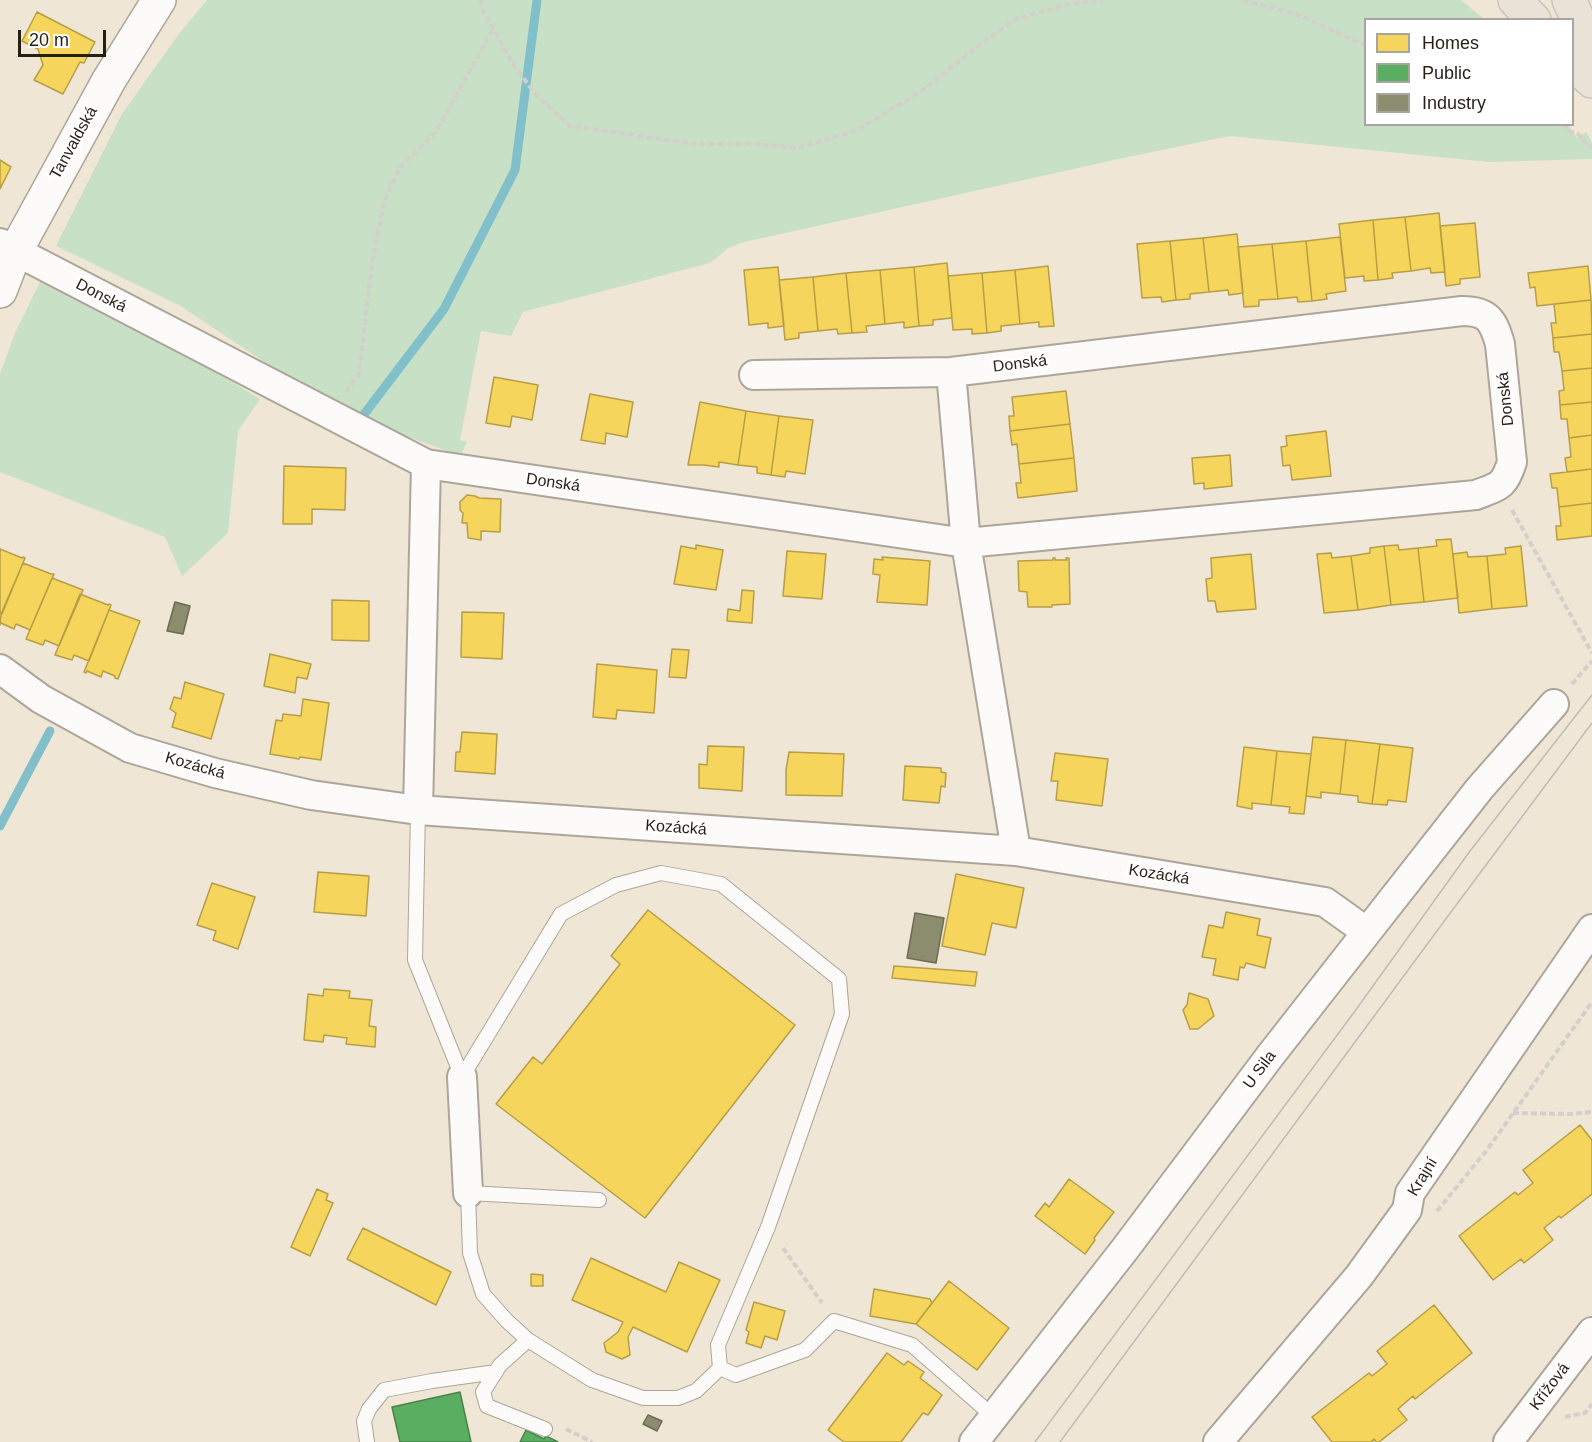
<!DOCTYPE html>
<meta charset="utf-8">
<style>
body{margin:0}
#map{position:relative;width:1592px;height:1442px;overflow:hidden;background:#f0e6d6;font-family:Helvetica,sans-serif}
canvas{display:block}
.legend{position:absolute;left:1364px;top:18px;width:210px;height:108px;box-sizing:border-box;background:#fff;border:2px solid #a8a5a1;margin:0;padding:8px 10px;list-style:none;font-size:18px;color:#251f14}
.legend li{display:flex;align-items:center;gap:12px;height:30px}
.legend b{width:30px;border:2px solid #a8a5a1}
.scale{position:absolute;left:18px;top:30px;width:88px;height:27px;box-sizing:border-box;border:3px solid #251f14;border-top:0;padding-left:8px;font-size:18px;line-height:21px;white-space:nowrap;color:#251f14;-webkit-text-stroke:4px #fff;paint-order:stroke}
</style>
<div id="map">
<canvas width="1592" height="1442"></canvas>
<ul class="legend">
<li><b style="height:16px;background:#f6d55c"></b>Homes</li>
<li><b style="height:16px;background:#5aae61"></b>Public</li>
<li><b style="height:16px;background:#8c8c6e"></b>Industry</li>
</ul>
<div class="scale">20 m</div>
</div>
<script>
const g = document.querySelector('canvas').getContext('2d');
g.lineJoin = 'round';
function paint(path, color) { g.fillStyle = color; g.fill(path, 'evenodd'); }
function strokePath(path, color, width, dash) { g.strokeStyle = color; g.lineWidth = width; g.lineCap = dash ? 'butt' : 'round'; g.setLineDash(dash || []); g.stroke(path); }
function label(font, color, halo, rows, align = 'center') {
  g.font = font + ' Helvetica,sans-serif'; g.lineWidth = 6; g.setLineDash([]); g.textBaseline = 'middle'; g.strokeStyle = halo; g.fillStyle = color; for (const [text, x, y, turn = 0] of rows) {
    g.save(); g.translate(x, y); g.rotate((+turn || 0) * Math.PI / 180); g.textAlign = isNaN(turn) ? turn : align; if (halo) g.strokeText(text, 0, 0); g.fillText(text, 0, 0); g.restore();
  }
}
paint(new Path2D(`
 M207 0H1461L1484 19 1366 20V124L1568 125 1577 138 1586 132 1592 142V159L1489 162 1230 136 1128 157 740 243 727 249 710 263 523 312 511 336 481 331 460 440 467 442 460 456 382 427 299 385 179 305 56 246 122 114 178 35Z
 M43 276 172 345 260 399 238 431 228 533 182 576 165 537 0 472V373L16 331Z`), '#c8e0c6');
const homes = new Path2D(`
 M37 12 95 42 84 63 80 62 63 94 34 80 43 65 38 49 22 41Z
 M0 160 11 167 0 189Z
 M1439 213 1445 272 1431 273 1430 268 1411 271 1405 217Z
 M1405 217 1411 271 1392 273 1393 278 1378 280 1373 220Z
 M1373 220 1378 280 1364 281V276L1345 278 1339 224Z
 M1475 223 1480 277 1460 279V284L1446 286 1440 226Z
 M1237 234 1243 293 1229 295 1228 290 1209 292 1203 238Z
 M1340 237 1346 291 1326 294 1327 299 1312 301 1306 241Z
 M1203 238 1209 292 1190 294V299L1176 300 1170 241Z
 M1170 241 1176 300 1162 302 1161 297 1142 298 1137 244Z
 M1306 241 1312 301 1298 302 1297 297 1278 299 1272 244Z
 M1272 244 1278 299 1259 300V306L1244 307 1238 247Z
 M947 263 952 318 933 320V325L919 326 914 267Z
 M1048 266 1054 326 1039 327V322L1020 324 1015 270Z
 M1588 266 1591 300 1537 306 1535 287 1530 288 1528 273Z
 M778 267 784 326 768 328V323L749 325 744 270Z
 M914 267 919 326 904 328V322L885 324 880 270Z
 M880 270 885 324 866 326 867 332 852 333 846 273Z
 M1015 270 1020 324 1001 326V331L987 333 982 273Z
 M846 273 852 333 838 334 837 329 818 331 813 277Z
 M982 273 987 333 972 334V329L953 330 948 276Z
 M813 277 818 331 799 333V338L785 340 779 280Z
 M1591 300 1592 334 1553 338 1551 323H1556L1554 304Z
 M1592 334V368L1562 371 1559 352H1554L1553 338Z
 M1592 368V402L1560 405 1559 391 1564 390 1562 371Z
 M494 377 538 385 532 420 512 416 510 427 486 423Z
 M1066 391 1070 424 1010 431 1009 416H1014L1012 397Z
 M590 394 633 402 627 437 606 433 605 444 581 440Z
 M700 402 746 411 738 465 719 462V467L704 465H688Z
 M1592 402V435L1569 438 1567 419H1561L1560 405Z
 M746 411 779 416 771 475 757 473V467L738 465Z
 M779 416 813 420 805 474 786 471 785 477 771 475Z
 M1070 424 1074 458 1019 464 1017 444 1012 445 1010 431Z
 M1326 431 1331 476 1292 480 1290 465 1283 466 1281 447 1287 446 1286 436Z
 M1592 435V469L1567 472 1565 458 1571 457 1569 438Z
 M1230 455 1232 486 1204 489V483L1194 484 1192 458Z
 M1074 458 1077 491 1018 498 1016 483H1021L1019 464Z
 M284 466 346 468 345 510 312 509V524H283Z
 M1592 469V503L1559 507 1557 488H1552L1550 474Z
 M467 495 475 496 479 498 501 499 500 532 481 531V540L468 538 467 523H462L463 513 460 510V502Z
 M1592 503V536L1557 540 1556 526H1561L1559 507Z
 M1451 539 1458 598 1424 602 1418 548 1437 546 1436 540Z
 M696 545 723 550 716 590 674 584 681 546 696 549Z
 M1398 545 1399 550 1418 548 1424 602 1391 605 1384 546Z
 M1384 546 1391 605 1358 610 1351 556 1370 553V548Z
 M1521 546 1527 606 1492 609 1487 556 1506 554 1505 548Z
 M0 549 22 558 23 557 25 558 2 614 0 613Z
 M787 551 826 554 822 599 783 596Z
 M1467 552 1468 557 1487 556 1492 609 1459 613 1453 554Z
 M1331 553 1332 558 1351 556 1358 610 1324 613 1317 554Z
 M1251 554 1256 609 1217 612 1215 601H1208L1206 579 1212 578 1211 558Z
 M882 557 930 561 927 605 877 602 880 575 873 574 874 559 883 560Z
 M1053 558H1055V560H1067L1066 558H1069L1070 604 1052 605V607H1028L1027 592 1019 591 1018 561 1053 560Z
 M23 563 51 574H54L30 630 16 624 14 629 1 623 0 625 1 614Z
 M52 578 83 590 59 646 45 640 43 645 26 639Z
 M742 590 754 591 752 623 727 621 728 609 740 611Z
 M80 594 108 605 109 604 111 605 89 661 74 655 72 660 55 655Z
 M332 600 369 601V641L332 640Z
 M109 610 140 621 118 679 115 678V676L103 671 101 677 87 671 86 673 84 672Z
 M462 612 504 613 502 659 461 657Z
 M672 649 689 650 686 678 669 677Z
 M270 654 311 664 307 679 297 677 295 693 264 686Z
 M597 664 657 670 654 713 617 710 616 719 593 717Z
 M185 682 224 694 211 739 172 727 176 713 170 709 174 697 181 699Z
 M303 699 329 703 321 760 300 757 299 759 270 754 276 720 282 721 283 714 301 716Z
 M462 732 497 734 495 774 455 771 456 752H460Z
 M1313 737 1346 740 1340 794 1321 792V798L1306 796Z
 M1346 740 1380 744 1372 804 1358 802V796L1340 794Z
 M1380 744 1413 748 1406 802 1388 800 1387 805 1372 804Z
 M708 746 744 747 742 791 699 788V764L707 765Z
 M1244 747 1277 751 1271 805 1252 803V809L1237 806Z
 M1277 751 1311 754 1304 814 1289 813 1290 807 1271 805Z
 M789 752 844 754 842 796 786 795V770Z
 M1055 753 1108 759 1102 806 1056 800 1058 781H1051Z
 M905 766 941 768V772L946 773 945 787 941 786 939 803 903 800Z
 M318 872 369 876 366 916 314 912Z
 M956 874 1024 888 1016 928 992 923 985 955 942 946Z
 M212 883 255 897 238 949 213 940 216 931 197 925Z
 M648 910 795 1025 645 1218 496 1104 533 1057 542 1064 620 964 611 956Z
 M1226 912 1260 919 1257 935 1271 938 1265 968 1246 963 1244 968 1240 967 1238 980 1213 975 1216 959 1202 957 1209 925 1223 928Z
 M894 966 977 972 975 986 892 978Z
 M324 989 350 991 349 998 372 1000 369 1026 376 1027 375 1047 346 1044 347 1038 324 1035 323 1042 304 1040 308 994 323 996Z
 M1189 993 1208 999 1214 1016 1198 1029H1190L1183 1010 1187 1005Z
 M1580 1125 1592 1140V1194L1561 1218 1559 1216 1544 1228 1553 1240 1524 1263 1521 1259 1493 1280 1459 1236 1515 1192 1518 1195 1533 1183 1523 1170Z
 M1069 1179 1114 1212 1094 1238 1095 1240 1085 1254 1035 1216 1045 1203 1049 1207Z
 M317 1189 328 1194 326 1200 333 1203 310 1256 291 1247Z
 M363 1228 451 1272 436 1305 347 1259Z
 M591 1258 666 1292 679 1262 720 1280 687 1352 633 1327 628 1337 630 1355 622 1359 606 1352 604 1343 618 1332 623 1322 572 1300Z
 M531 1274 543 1275V1286H531Z
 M949 1281 1009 1328 977 1370 916 1324Z
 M874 1289 930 1299 932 1303 916 1324 870 1316Z
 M754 1302 785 1311 777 1340 765 1336 761 1348 746 1343 749 1332 746 1330Z
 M1434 1305 1472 1353 1415 1399 1413 1396 1398 1409 1407 1420 1379 1442H1376L1374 1439 1371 1442H1332L1312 1417 1369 1373 1372 1376 1387 1364 1377 1351Z
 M887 1353 904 1365 908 1361 924 1372 920 1378 942 1395 928 1415 923 1413 901 1442H844L828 1430Z`);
paint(homes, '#f6d55c');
strokePath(homes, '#b79e46', 1.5);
const public = new Path2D(`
 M460 1392 471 1442H400L392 1407Z
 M526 1430 544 1439 546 1436 558 1442H520Z`);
paint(public, '#5aae61');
strokePath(public, '#4a834a', 1.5);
const industry = new Path2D(`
 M175 602 190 606 183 634 167 631Z
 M915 913 944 918 936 963 907 958Z
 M648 1415 662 1421 657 1431 643 1424Z`);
paint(industry, '#8c8c6e');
strokePath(industry, '#6d6b53', 1.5);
strokePath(new Path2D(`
 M362 417 444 309 515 170 537 0
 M0 826 50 731`), '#81bfca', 9);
const service = new Path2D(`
 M418 810 415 960 462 1077 561 914 616 885 661 873 721 884 839 979 842 1014 768 1227 718 1345 720 1368
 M599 1200 468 1193 470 1253 483 1294 507 1321 528 1340 592 1380 643 1398H678L696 1391 720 1368
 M528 1340 500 1365 483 1392 487 1406 545 1429
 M720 1368 736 1375 805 1350 834 1321 912 1345 994 1417
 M367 1442 364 1421 369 1409 384 1390 432 1381 496 1372`);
const minor = new Path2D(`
 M0 243 426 464 966 543 1476 495C1499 486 1504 487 1512 462L1500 344C1493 320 1488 311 1462 311L951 372 754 375
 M951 372 966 543 1016 851
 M0 669 41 699 130 748 215 773 311 795 418 810 1016 851 1325 902 1367 932
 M418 810 426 464
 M462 1077 468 1193
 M974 1442 1125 1249 1270 1056 1367 932 1480 788 1554 704
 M1218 1442 1359 1276 1407 1210 1410 1193 1592 929
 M1508 1442 1592 1332`);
const secondary = new Path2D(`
 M0 291 15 252 109 80 159 0`);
const trunk = new Path2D(`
 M1515 0 1534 20
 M1569 0 1592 49
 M1572 63 1592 81`);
strokePath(service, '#aca599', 16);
strokePath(minor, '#aca599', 32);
strokePath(secondary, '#aca599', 36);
strokePath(trunk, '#cac5bd', 36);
strokePath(new Path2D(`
 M480 0 481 7 513 64 536 95 570 126 696 144H756L798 148 857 130 922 91 982 43 1016 19 1064 5 1104 0
 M1243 0C1264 6 1285 10 1306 18 1326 27 1345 37 1366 45
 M1562 124 1569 131 1578 134 1590 147 1592 146
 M346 392 359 374 372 263 384 202 400 167 436 132 492 31
 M1512 510 1592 653
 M1572 684 1592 661
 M1513 1113 1572 1114 1592 1112
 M1437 1211 1487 1150 1592 1002
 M783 1248 822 1303
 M1565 1417 1585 1413 1592 1404
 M566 1429 592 1442`), '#d3d0cb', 4, [6, 3]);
strokePath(service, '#fdfbf9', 14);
strokePath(minor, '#fdfbf9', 28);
strokePath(secondary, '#fdfbf9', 33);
strokePath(trunk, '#eae2d6', 33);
strokePath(new Path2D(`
 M1035 1442 1355 1011 1470 851 1592 695
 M1060 1442 1448 916 1592 723`), '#bebcb7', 1.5);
label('16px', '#251f14', '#fff', [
 ["Tanvaldská",74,143,-61],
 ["Donská",101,296,27],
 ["Donská",1020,364,-7],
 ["Donská",1506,399,-96],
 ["Donská",553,483,8],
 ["Kozácká",195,766,16],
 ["Kozácká",676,828,4],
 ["Kozácká",1159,875,9],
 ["U Sila",1260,1070,-53],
 ["Krajní",1423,1177,-59],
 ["Křížová",1550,1387,-53]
]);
</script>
